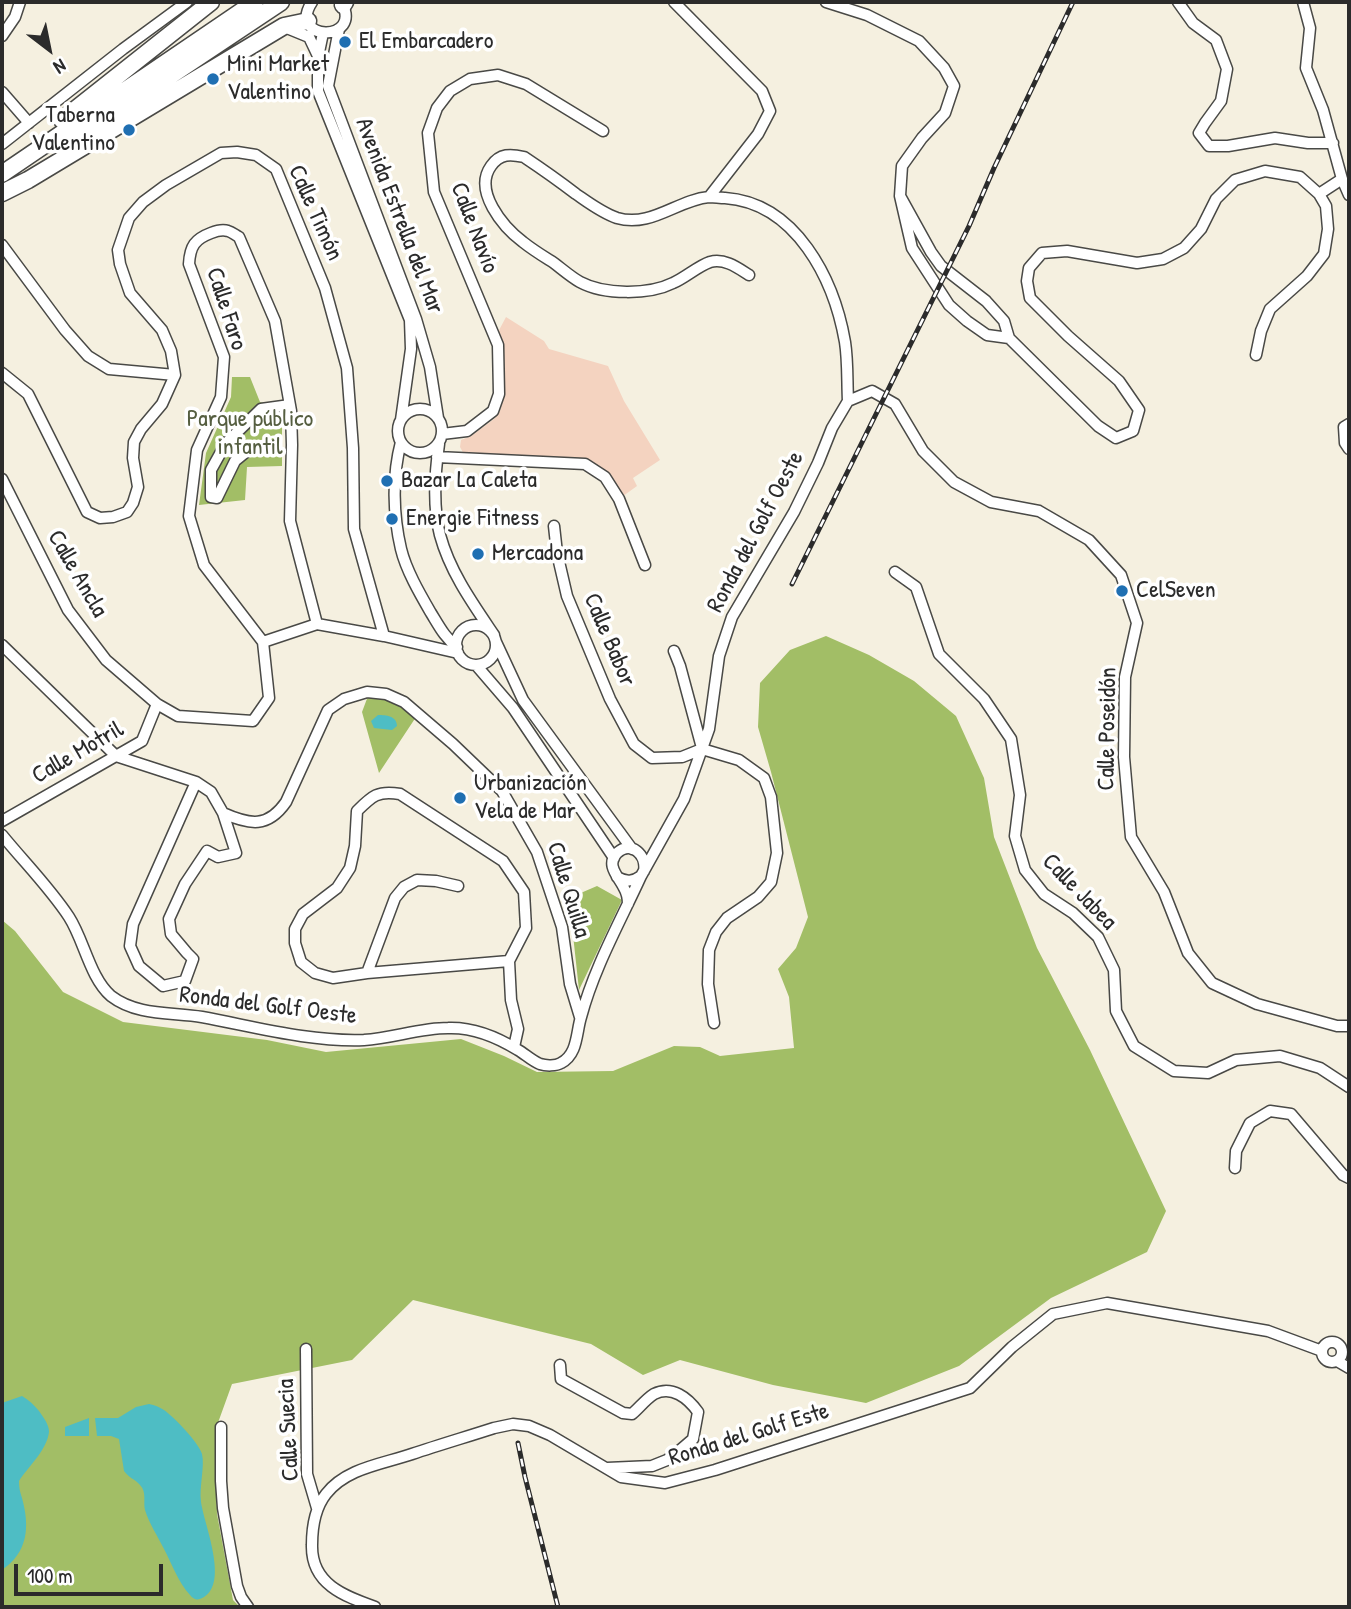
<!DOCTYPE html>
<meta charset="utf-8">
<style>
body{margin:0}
#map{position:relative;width:1351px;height:1609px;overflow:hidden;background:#f5f0e0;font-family:"Patrick Hand",sans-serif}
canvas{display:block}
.frame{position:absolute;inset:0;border:4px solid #2b2b2b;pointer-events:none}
.north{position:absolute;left:14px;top:14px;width:70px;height:70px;-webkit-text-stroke:5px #fff;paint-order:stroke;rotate:148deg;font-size:19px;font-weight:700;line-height:28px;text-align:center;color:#2b2b2b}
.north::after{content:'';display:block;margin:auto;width:24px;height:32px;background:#2b2b2b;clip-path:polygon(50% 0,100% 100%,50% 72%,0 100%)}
.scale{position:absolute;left:14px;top:1564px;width:149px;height:32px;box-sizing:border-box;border:4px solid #2b2b2b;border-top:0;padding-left:9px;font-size:21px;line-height:24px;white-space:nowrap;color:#2b2b2b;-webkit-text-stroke:5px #fff;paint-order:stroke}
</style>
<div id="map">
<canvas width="1351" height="1609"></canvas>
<div class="frame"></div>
<div class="north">N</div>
<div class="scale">100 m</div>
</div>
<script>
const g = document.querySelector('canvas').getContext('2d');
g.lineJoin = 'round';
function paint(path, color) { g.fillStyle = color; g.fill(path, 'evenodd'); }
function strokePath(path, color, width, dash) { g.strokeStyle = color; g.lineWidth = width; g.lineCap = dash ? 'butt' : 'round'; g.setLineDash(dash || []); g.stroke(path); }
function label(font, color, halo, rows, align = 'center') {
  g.font = font + ' "Patrick Hand",sans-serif'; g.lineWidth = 7; g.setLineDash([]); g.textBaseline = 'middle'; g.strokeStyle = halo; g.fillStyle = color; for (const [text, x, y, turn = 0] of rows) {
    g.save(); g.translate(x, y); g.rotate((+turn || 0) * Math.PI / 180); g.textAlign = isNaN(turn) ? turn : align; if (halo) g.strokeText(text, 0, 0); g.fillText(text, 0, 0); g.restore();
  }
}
paint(new Path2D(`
 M506 317 544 341 549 349 608 366 624 401 660 460 633 478 637 486 619 499 605 477 585 464 466 458 460 447 461 440 471 436 494 419 500 411 504 394V349L497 334Z`), '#f4d3c0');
paint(new Path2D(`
 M232 377H250L260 402 282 406V466L247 467 245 500 199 505 206 453 231 397Z
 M826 636 869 655 914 681 956 716 984 778 994 837 1037 948 1090 1050 1166 1211 1147 1252 1051 1298 959 1366 866 1403 773 1385 680 1360 643 1375 591 1344 413 1300 352 1360 232 1384 215 1431 217 1514 233 1600 240 1607H2V920L15 931 63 992 123 1022 267 1040 326 1052 461 1039 504 1056 537 1072 613 1071 674 1046 700 1047 720 1056 794 1048 789 997 778 969 796 948 808 917 771 772 758 727 760 683 790 650Z
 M368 696C390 695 401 702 416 717L379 773 362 712Z
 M597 886 622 900 579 990 569 898Z`), '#a2be66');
paint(new Path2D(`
 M378 715C386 715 397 716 397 726L392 730 374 728 371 721Z
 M22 1396C29 1400 34 1405 39 1411 43 1417 49 1424 49 1432 47 1450 28 1467 19 1481 19 1488 20 1492 22 1498 30 1527 28 1552 2 1570V1403Z
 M149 1404C155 1405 159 1407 164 1410 174 1417 199 1443 202 1454 205 1466 199 1487 201 1502 204 1524 229 1582 204 1597 198 1601 194 1600 190 1595 178 1582 172 1564 164 1549 158 1537 149 1523 145 1510 143 1502 147 1492 140 1485 135 1479 129 1478 124 1471L119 1439 111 1436H97L95 1418H118L136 1407Z
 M89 1418V1436H65V1427Z`), '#4ebdc4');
const street = new Path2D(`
 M312 2C286 42 365 43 341 2
 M674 2 762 91 770 111 758 134 709 197
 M826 2 867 15 919 41 944 68 954 86 945 113 922 138 902 166 900 196 912 248 949 305 967 321 987 335 1009 338
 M1178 2 1193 23 1216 40 1227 69 1221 101 1205 123 1199 133 1209 146H1228L1275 138 1308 143H1333
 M1303 2 1310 28 1306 68 1323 110 1342 179 1349 195
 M287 28 309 37 318 56
 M339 29 328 86 416 319 430 367 438 418
 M323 33 318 57V91L410 320 411 349 401 420
 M2 36 15 17 20 2
 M2 92 29 123
 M2 144 123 49 187 2
 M1319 194 1342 179
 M900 196 931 252 941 266 986 301 1004 321 1009 338 1098 426 1116 438 1133 431 1139 410 1119 381 1068 336 1030 298 1027 281 1029 268 1042 253 1067 251 1137 263 1163 259 1184 248 1201 229 1216 199 1235 180 1265 171 1300 177 1319 194 1326 206 1328 229 1324 254 1307 276 1270 309 1261 331 1256 355
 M2 245 65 330 88 356 109 369 175 375
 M749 275C738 268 725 258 710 262 698 266 685 278 673 283 649 295 604 295 580 282 571 277 562 269 554 263 543 256 533 250 523 242 503 227 473 191 491 166 500 153 511 154 524 157 542 169 559 181 576 194 589 203 602 213 617 218 651 228 677 200 709 197 714 197 720 198 725 198 796 203 834 279 845 342 848 361 847 381 848 401
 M2 373 28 394 87 512 100 518 113 517 127 512 133 503 138 487 133 458 134 442 141 429 162 404 175 375 171 351 162 330 130 293 120 264 118 250 129 218 143 202 166 185 221 153 237 152 256 155 276 169 325 288 347 368 353 448 354 529 384 636
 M848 401 872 391 895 404 923 451 954 482 991 502 1039 511 1089 540 1121 575 1137 623 1125 677 1124 757 1131 837 1164 892 1188 953 1212 983 1257 1004 1337 1026H1349
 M398 431a22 22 0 1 1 44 0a22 22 0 1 1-44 0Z
 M1349 424 1344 427 1345 443 1349 449
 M442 434 467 431 493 411 499 394 498 345 434 192 428 133 437 108 450 91 470 79 498 75 526 84 603 131
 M401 442C392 476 393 515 401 549 406 570 420 594 431 613 439 626 445 638 457 647
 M439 444C435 472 433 508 440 535 450 572 473 604 494 635
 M246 452 235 461 217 498 211 497V470L226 443 261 409 290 405
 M437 457 585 464 605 477 619 499 645 565
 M2 479 68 610 106 660 157 704 178 716 253 721 269 698 263 642
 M554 526 557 553 567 596 610 699 634 744 652 758 682 757 702 749 739 760 764 778 771 797 777 853 771 882 758 897 727 918 716 932 709 950 708 984 714 1023
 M895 572 916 587 939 654 984 699 1011 739 1020 795 1015 836 1025 870 1044 894 1073 913 1098 937 1114 970 1116 1011 1134 1046 1174 1071 1208 1073 1236 1060 1280 1056 1320 1068 1349 1087
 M456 645a20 20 0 1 1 40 0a20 20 0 1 1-40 0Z
 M263 642 204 565 189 516 197 450 221 397 224 357 189 264C190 246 195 239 211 233 216 231 222 229 228 231 232 232 235 235 239 237L275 321 291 411 292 445 290 521 317 624
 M263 642 317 624 384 636 458 653
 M496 642 523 700 632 849
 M2 645 116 756 196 782 211 792 223 813 236 853 218 857 207 851 185 884 169 919 171 934 187 953 193 959 185 981 163 986 139 966 130 946 133 924 196 782
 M674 651 680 666 702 748
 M476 665 513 708 614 858
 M223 813C250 825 268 828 286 802L328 710 344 699 367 692 386 694 404 702 453 744 502 791 537 852 562 927 570 984 580 1017
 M2 821 142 741 157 704
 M2 835C24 862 50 888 69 917 84 940 90 978 111 996 137 1016 172 1012 202 1017 256 1027 310 1042 364 1040 393 1038 420 1028 448 1028 473 1027 497 1037 518 1050 525 1054 532 1061 540 1064 546 1066 556 1066 561 1063 578 1054 576 1033 581 1017 594 968 620 922 641 876
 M617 877C626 882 633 882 641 876L684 799 709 729 719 656 732 617 794 512 818 463 832 428 848 401
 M628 904C628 898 627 893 624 888 619 877 605 865 617 853 631 840 647 855 644 871
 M509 961 367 973 333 978 315 973 301 962 295 943V929L303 914 337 888 350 868 355 846 357 811C372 796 378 790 400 794L503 861 524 892 526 928 509 961 511 1000 518 1029 514 1047
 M367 973 395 898 404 887 417 880 436 881 458 886
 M1235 1168 1236 1151 1250 1123 1270 1111 1291 1114 1343 1175 1349 1178
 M1322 1352a10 10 0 1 1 20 0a10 10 0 1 1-20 0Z
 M306 1349 307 1474 317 1508
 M1337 1361 1349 1368
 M560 1365 561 1379 623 1413 632 1414C639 1408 646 1399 654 1394 672 1385 688 1398 698 1412L693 1439 679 1451 667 1460 652 1466 607 1468
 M221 1427V1481L223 1508 237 1586 241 1597 248 1607
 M375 1607C344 1596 311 1584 312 1545 312 1528 315 1508 326 1494 346 1468 383 1464 412 1454 439 1445 466 1437 494 1428L513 1424 529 1426 550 1435 621 1477 665 1483 715 1470 970 1388 1012 1347 1053 1314 1107 1303 1268 1331 1322 1351`);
const primary = new Path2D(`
 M343 5 345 2
 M62 120 211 2
 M65 146 281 2
 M2 174 255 2
 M2 193 28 180 284 26 308 21`);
strokePath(street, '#494946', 13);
strokePath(primary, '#494946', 19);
strokePath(street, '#fff', 10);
strokePath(primary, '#fff', 16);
const rail = new Path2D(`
 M792 584 969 226 994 168 1073 2
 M518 1443 525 1477 558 1607`);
strokePath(rail, '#2b2b2b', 5);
strokePath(rail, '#fff', 2.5, [8]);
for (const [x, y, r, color] of [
 [345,42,7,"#1f6fb2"],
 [213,79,7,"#1f6fb2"],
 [129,130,7,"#1f6fb2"],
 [387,481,7,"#1f6fb2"],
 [392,519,7,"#1f6fb2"],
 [478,554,7,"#1f6fb2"],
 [1122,591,7,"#1f6fb2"],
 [460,798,7,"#1f6fb2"]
]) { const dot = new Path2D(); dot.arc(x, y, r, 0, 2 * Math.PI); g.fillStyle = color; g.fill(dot); strokePath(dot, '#fff', 2.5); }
label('24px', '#2b2b2b', '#fff', [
 ["El Embarcadero",359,42],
 ["Mini Market",227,65],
 ["Valentino",227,93],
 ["Taberna",115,116,"right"],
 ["Valentino",115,144,"right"],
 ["Bazar La Caleta",401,481],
 ["Energie Fitness",406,519],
 ["Mercadona",492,554],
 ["CelSeven",1136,591],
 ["Urbanización",474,784],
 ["Vela de Mar",474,812]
], 'left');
label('24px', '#2b2b2b', '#fff', [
 ["Calle Timón",315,213,66],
 ["Avenida Estrella del Mar",399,216,69],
 ["Calle Navío",474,228,69],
 ["Calle Faro",226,309,72],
 ["Ronda del Golf Oeste",756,532,-62],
 ["Calle Ancla",77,574,60],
 ["Calle Babor",609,640,67],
 ["Calle Poseidón",1108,729,-89],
 ["Calle Motril",78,753,-30],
 ["Calle Quilla",568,890,73],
 ["Calle Jabea",1079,892,46],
 ["Ronda del Golf Oeste",268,1006,7],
 ["Calle Suecia",289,1430,-93],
 ["Ronda del Golf Este",749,1435,-17]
]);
label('24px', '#555e40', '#fff', [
 ["Parque público",250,420],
 ["infantil",250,448]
]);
</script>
